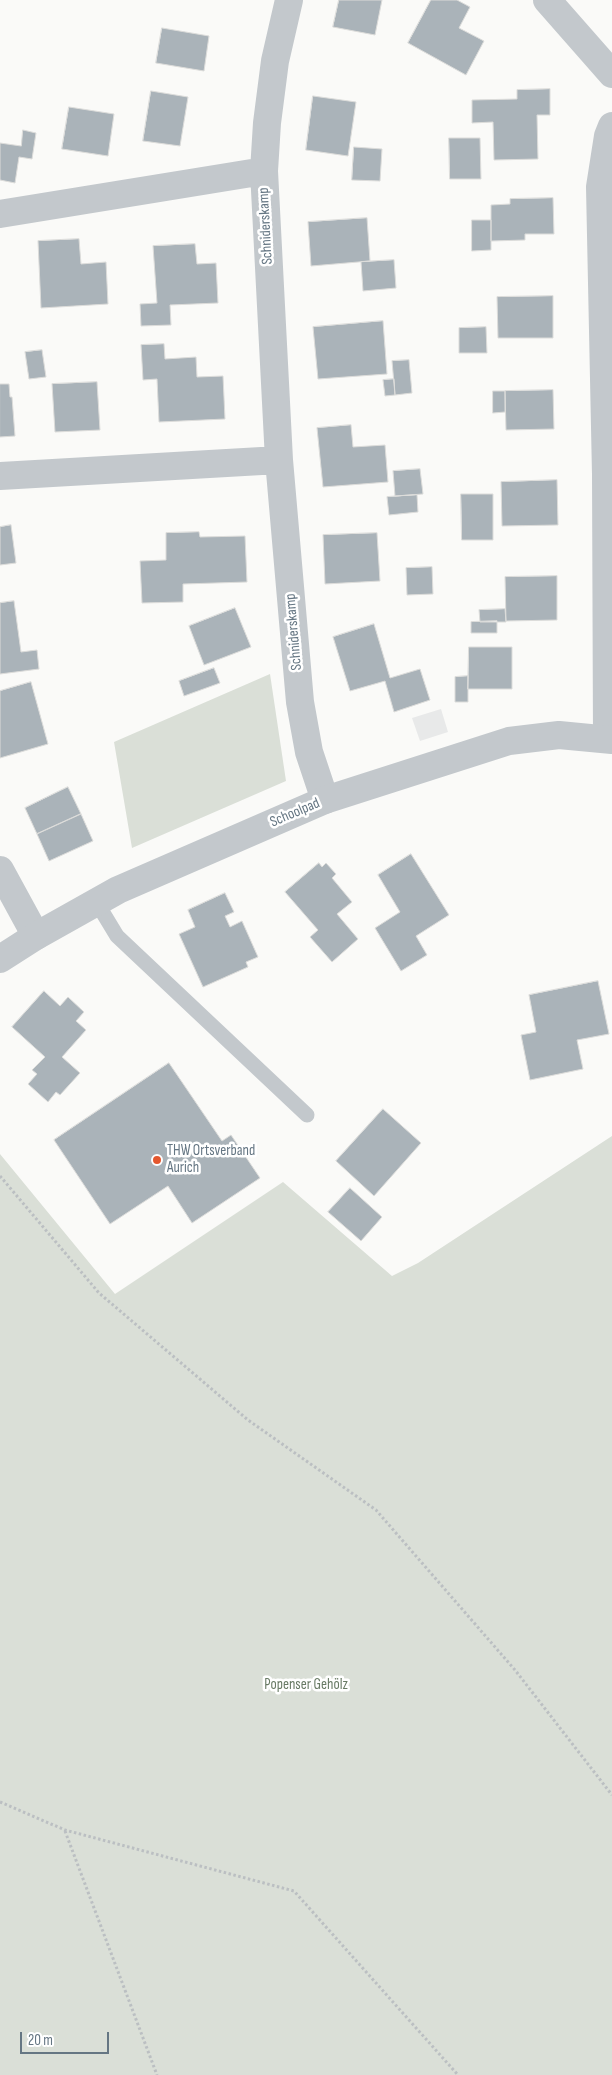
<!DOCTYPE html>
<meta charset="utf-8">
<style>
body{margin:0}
#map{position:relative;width:612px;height:2075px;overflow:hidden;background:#fafaf8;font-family:"Sofia Sans Condensed",sans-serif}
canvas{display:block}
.scale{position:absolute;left:20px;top:2032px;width:89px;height:22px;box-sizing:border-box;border:2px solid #657683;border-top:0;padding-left:6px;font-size:15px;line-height:18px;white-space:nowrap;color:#657683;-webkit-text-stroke:4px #fff;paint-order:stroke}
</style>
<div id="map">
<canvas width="612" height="2075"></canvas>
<div class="scale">20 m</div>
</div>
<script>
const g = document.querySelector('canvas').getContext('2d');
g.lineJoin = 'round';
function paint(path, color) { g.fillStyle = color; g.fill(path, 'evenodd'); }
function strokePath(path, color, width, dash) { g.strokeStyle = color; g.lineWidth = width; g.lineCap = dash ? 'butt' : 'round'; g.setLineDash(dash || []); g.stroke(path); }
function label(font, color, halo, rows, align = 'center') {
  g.font = font + ' "Sofia Sans Condensed",sans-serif'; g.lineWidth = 5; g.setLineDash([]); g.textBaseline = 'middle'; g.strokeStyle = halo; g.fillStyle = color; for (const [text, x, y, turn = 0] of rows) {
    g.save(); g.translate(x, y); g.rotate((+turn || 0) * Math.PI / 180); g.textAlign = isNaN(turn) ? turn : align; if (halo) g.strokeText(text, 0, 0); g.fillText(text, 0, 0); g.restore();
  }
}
paint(new Path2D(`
 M441 709 448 732 420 741 412 718Z`), '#e8e9e9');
paint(new Path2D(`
 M270 674 286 781 132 848 114 742Z
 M612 1136V2075H0V1154L115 1294 283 1182 392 1276 418 1263Z`), '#dadfd7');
const building = new Path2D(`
 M339 0H382L375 35 333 27Z
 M431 0H457L470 7 459 28 484 41 466 75 408 43Z
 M162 28 209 36 204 71 156 63Z
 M550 89V115H537L538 159 494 160 493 122 472 123V100L517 99V90Z
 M151 91 188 97 180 146 143 141Z
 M313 96 356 102 348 156 306 150Z
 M69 107 114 114 108 156 62 149Z
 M23 130 36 133 32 159 19 157 15 183 0 180V143L21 146Z
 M449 138H480L481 179H450Z
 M354 147 382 149 380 181 352 180Z
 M553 198 554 234H525V240L491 241V205L510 204V199Z
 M367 218 370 261 311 266 308 222Z
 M472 220H491V250L472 251Z
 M79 239 81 264 106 262 108 304 41 308 38 241Z
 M195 244 197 264 216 263 218 303 170 305 171 325 141 326 140 304 157 303 153 246Z
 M394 260 396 288 363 291 361 262Z
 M553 296V338H498L497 297Z
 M383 321 387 374 318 379 313 327Z
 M486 327 487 353H459V328Z
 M164 344 165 359 196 357 197 377 223 376 225 419 159 422 157 379 143 380 141 345Z
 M42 350 46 377 29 379 25 352Z
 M409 360 412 393 395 395 392 361Z
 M394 379 395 395 385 396 383 380Z
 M97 382 100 430 55 432 52 384Z
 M0 384H9L10 397H12L15 436 0 437Z
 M553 390 554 429 506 430 505 391Z
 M493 391H505V412L493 413Z
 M351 425 353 447 385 445 388 482 323 487 317 428Z
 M420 469 423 494 395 496 393 471Z
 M557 480 558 525 502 526 501 482Z
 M461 494H493V540H462Z
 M417 495 418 512 389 515 387 497Z
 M11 525 16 563 0 565V527Z
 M199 532 200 537 245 536 247 582 183 584V602L142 603 140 561 166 560V533Z
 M377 533 380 581 325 584 323 535Z
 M432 567 433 594 407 595 406 568Z
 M557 576V620L506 621 505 577Z
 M14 601 21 652 37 650 39 669 0 674V603Z
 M235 608 251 647 204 665 189 626Z
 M505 609 506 622H480L479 610Z
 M497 621V633H471V622Z
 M374 624 390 678 420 669 430 700 394 712 385 681 350 691 333 637Z
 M469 647H512V689H468Z
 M214 668 220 683 184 696 179 681Z
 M468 676V702H455V677Z
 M31 682 48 744 0 758V691Z
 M68 787 81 814 37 834 25 808Z
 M81 814 93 841 49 861 37 834Z
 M411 854 449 915 416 936 427 955 401 971 375 928 400 912 378 875Z
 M319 863 322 867 326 863 336 874 332 878 352 902 337 914 358 939 332 962 310 937 318 930 285 892Z
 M225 893 234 912 225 916 230 927 242 921 258 957 246 962 248 967 203 987 179 934 195 927 188 910Z
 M598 981 609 1034 577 1040 583 1069 530 1080 521 1035 536 1032 529 995Z
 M44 991 60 1006 68 997 84 1012 76 1021 86 1030 62 1057 80 1073 60 1095 56 1092 48 1102 28 1084 37 1074 32 1070 45 1057 12 1027Z
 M169 1063 222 1141 231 1135 260 1178 192 1223 168 1186 110 1224 54 1140Z
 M383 1109 421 1143 374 1196 336 1161Z
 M350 1188 382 1217 361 1241 328 1212Z`);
paint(building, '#aab3b9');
strokePath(building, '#dcdcda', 1);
strokePath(new Path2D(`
 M0 1176 99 1293 248 1420 376 1510 515 1670 612 1795
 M0 1802 65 1830 294 1891 458 2075
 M65 1831 157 2075`), '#bbbfc2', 3, [2.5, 2.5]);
strokePath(new Path2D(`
 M97 903 117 936 307 1115`), '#c3c8cc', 15);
strokePath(new Path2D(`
 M289 0 275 61 267 123 264 171 279 460 300 702 309 752 325 800
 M547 0 612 74
 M0 214 264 171
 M0 476 279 460
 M607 739 606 475 600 187 608 136 612 126
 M0 870 36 936`), '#c3c8cc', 28);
strokePath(new Path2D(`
 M0 959 36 936 118 890 325 800 509 741 559 735 612 740`), '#c3c8cc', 28);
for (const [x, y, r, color] of [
 [157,1160,5,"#e4572e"]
]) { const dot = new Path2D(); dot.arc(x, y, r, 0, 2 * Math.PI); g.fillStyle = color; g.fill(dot); strokePath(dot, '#fff', 2); }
label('15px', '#657683', '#fff', [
 ["Schniderskamp",266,226,-93],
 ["Schniderskamp",294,632,-95],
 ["Schoolpad",295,813,-23]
]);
label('15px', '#657683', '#fff', [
 ["THW Ortsverband",167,1151],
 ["Aurich",167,1168]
], 'left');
label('15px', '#687a64', '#fff', [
 ["Popenser Gehölz",306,1685]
]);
</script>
